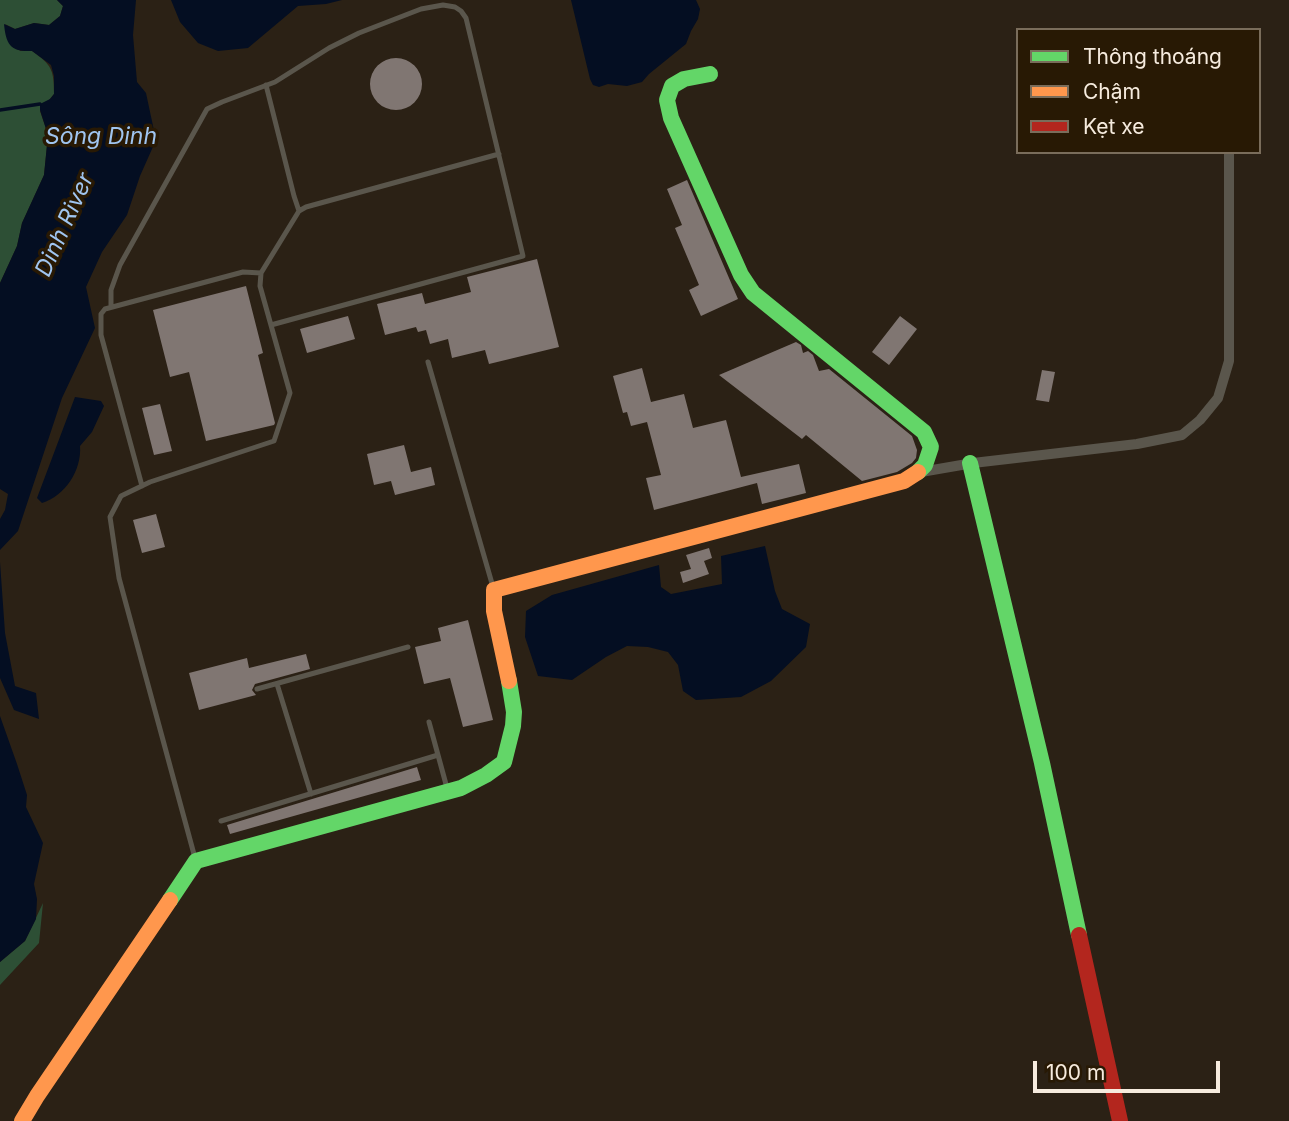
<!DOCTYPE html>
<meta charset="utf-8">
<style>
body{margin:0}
#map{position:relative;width:1289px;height:1121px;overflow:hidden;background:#2b2115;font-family:Inter,sans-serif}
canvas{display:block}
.legend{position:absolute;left:1016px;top:28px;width:245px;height:126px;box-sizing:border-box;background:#281904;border:2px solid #7a6d5b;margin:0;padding:9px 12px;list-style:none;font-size:21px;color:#f6ebde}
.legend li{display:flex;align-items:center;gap:14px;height:35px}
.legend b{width:35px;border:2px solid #7a6d5b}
.scale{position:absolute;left:1033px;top:1061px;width:187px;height:32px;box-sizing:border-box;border:4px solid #f6ebde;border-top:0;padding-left:9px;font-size:21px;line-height:24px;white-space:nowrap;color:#f6ebde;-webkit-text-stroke:5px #281904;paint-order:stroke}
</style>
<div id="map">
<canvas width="1289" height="1121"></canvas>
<ul class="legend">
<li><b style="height:9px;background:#63d668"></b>Thông thoáng</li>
<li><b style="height:9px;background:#ff974d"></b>Chậm</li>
<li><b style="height:9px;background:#b3261e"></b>Kẹt xe</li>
</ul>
<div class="scale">100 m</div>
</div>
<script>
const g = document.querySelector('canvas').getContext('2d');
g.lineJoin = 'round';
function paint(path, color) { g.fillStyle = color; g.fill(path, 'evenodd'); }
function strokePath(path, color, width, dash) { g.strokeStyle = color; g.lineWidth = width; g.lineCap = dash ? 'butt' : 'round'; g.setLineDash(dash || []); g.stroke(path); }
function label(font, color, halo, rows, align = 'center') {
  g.font = font + ' Inter,sans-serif'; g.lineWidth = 7; g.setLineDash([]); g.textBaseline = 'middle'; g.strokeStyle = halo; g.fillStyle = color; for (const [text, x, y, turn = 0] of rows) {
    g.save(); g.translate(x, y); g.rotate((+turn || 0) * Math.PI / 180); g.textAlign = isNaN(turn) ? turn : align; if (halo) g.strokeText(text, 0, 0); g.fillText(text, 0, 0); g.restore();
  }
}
paint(new Path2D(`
 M0 0H57L63 6 60 16 49 25 34 23 15 29 5 24 20 51H32C52 65 54 70 54 94L40 111 48 135 44 175 22 223 17 246 0 283Z
 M43 903 39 943 0 985V962L25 941Z`), '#2d4f35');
paint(new Path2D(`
 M57 0H136L133 35 137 82 146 93 156 140 140 176 127 215 102 252 86 287 95 328 62 398 18 531 0 550V519L5 510 8 494 0 489V283L17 246 22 223 44 175 48 135 40 110V104L50 99 54 94V76L51 65 32 51C11 52 6 45 4 24L15 29 34 23 49 25 60 16 63 6Z
 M171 0H342L326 4 298 6 248 48 218 51 198 43 180 22Z
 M571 0H696L700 9 698 19 691 31 686 44 649 74 642 82 627 86 608 84 599 87 593 85 590 79Z
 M75 397 101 401 104 406 92 432 80 446C82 470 65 496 42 503L37 498Z
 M765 546 775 591 782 609 810 624 806 647 771 681 741 697 696 700 683 691 678 665 668 652 648 647 627 646 606 657 572 680 538 676 525 637 526 611 552 595 659 565 661 587 671 594 722 584 721 556Z
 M0 562 5 633 15 686 36 693 39 719 14 710 0 678Z
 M0 716 17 764 27 795 26 807 43 843 34 884 37 899 36 919 25 941 0 962Z`), '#040e22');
strokePath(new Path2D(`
 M0 110 40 104`), '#040e22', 3.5);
paint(new Path2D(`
 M370 84a26 26 0 1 1 52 0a26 26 0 1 1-52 0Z
 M687 180 738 299 701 316 689 290 699 285 675 228 682 225 667 189Z
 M537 259 559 347 489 364 485 350 452 358 448 339 430 344 426 330 418 332 416 327 385 335 377 304 422 293 425 304 471 292 467 277Z
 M246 286 263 353 258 355 275 423 274 425 206 441 189 372 170 377 153 310Z
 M348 316 355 339 307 353 300 329Z
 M900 316 917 329 889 365 872 352Z
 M796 342 801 345 803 353 808 351 813 355 819 371 829 369 912 436 917 450 916 458 912 463 897 472 862 481 806 435 802 439 719 375Z
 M642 368 651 402 684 394 693 428 726 420 741 477 799 464 806 493 762 504 757 483 654 510 646 478 661 475 647 422 631 426 627 412 623 413 613 376Z
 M1042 370 1055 372 1049 402 1036 400Z
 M160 404 172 451 154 455 142 408Z
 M404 445 411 472 431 467 435 485 395 495 391 481 374 485 367 454Z
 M156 514 165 547 142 553 133 520Z
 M709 548 712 558 704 561 709 574 683 583 680 572 691 569 686 555Z
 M468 620 493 720 463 727 450 678 424 684 415 647 441 641 438 628Z
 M306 654 310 669 255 684 252 690 256 695 199 710 189 673 247 658 249 668Z
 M417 767 421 780 230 834 227 825Z`), '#807672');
strokePath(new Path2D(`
 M266 85 294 196 299 211
 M111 307V290L120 265 207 109 222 102 275 82 329 48 359 33 421 9 443 5 455 7 461 11 466 18 523 256 271 325
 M428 362 493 587
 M142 486 101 335V314L105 309 243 272 261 273
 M277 684 311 794
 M257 689 408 647
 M429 722 447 788
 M221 821 438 755
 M195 858 119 578 110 517 121 496 150 482 274 441 290 393 260 286 261 273 299 211 306 207 499 154`), '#5a564c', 5);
strokePath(new Path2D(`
 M921 472 973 463 1137 444 1182 435 1200 420 1218 398 1229 361V152`), '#5a564c', 10);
strokePath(new Path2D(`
 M710 74 684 79 672 86 667 100 671 118 741 275 753 293 924 432 931 447 925 465 918 472
 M970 463 1042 763 1079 935
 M170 900 196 861 461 788 486 775 504 762 513 726 514 712 509 681`), '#63d668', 16);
strokePath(new Path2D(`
 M509 681 494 611V590L904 481 918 472
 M22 1121 37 1096 170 900`), '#ff974d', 16);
strokePath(new Path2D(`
 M1079 935 1120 1121`), '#b3261e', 16);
label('italic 23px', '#a0c5f0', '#281904', [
 ["Sông Dinh",101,137],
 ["Dinh River",65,225,-66]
]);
</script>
